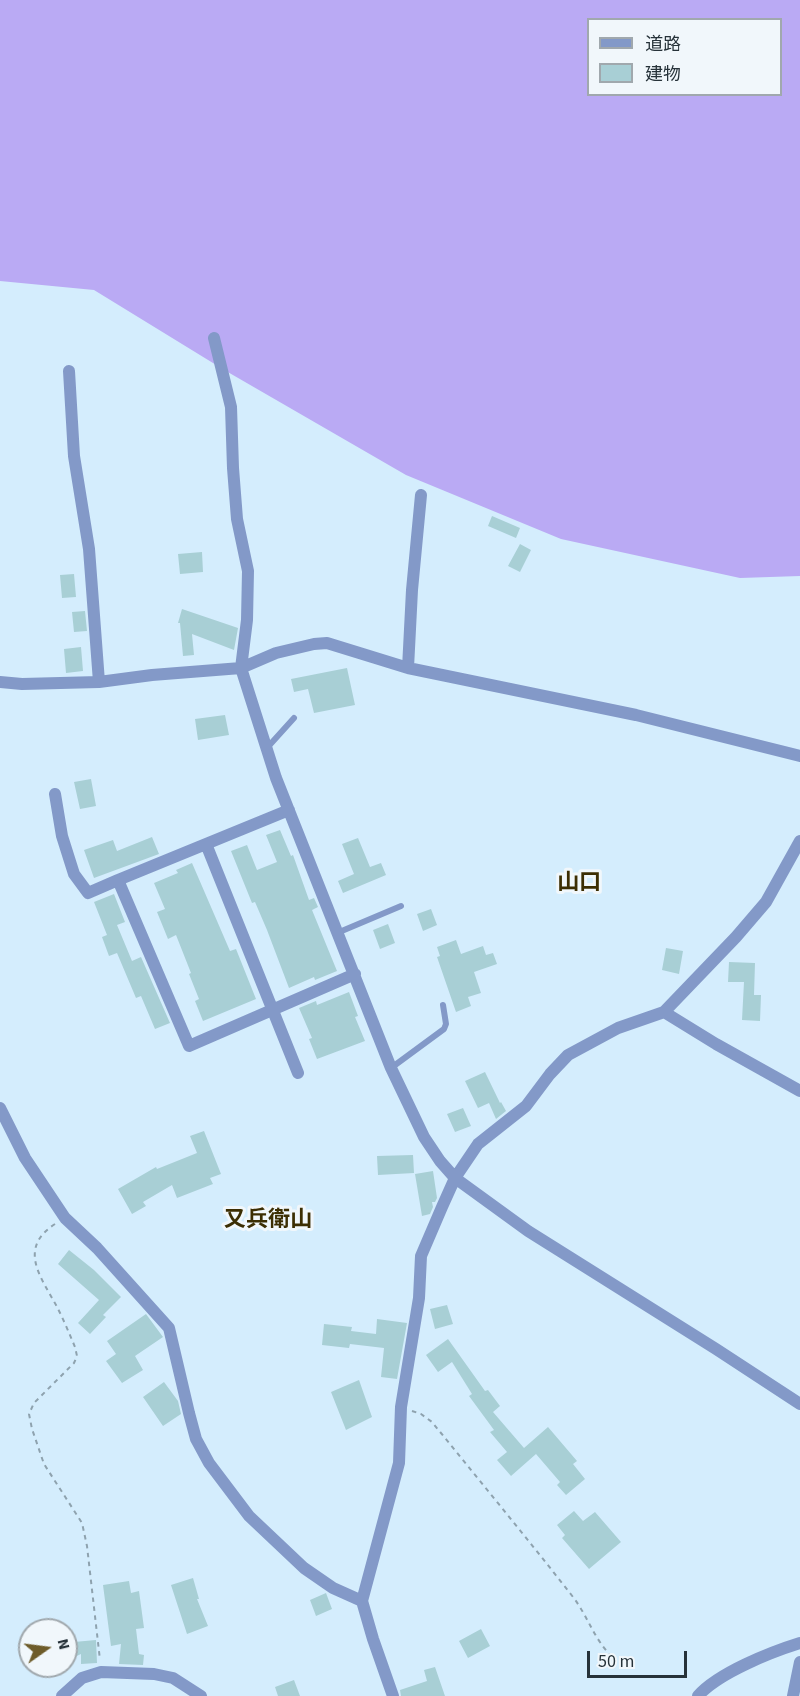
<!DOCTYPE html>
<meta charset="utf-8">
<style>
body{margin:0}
#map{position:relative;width:800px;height:1696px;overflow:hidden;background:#d4edfd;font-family:"Source Sans 3","Noto Sans JP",sans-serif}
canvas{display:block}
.legend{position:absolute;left:587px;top:18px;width:195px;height:78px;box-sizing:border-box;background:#f1f7fb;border:2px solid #a0a8ad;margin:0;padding:8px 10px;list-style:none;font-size:18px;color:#263239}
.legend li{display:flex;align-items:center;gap:12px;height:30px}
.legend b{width:30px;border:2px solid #a0a8ad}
.north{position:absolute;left:18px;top:1618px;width:60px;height:60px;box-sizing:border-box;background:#f1f7fb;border:2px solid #a0a8ad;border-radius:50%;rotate:76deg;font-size:16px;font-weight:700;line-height:24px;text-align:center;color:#263239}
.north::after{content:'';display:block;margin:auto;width:21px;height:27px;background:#6e5c2a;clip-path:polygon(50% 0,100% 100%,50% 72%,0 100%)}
.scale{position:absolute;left:587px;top:1651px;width:100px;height:27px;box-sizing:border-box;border:3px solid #263239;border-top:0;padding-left:8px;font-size:18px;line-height:21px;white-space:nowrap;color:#263239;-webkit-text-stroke:4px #f1f7fb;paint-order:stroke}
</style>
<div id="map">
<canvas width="800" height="1696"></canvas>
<ul class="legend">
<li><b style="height:8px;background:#8399c8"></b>道路</li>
<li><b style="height:16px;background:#a8cfd5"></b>建物</li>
</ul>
<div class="north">N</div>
<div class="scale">50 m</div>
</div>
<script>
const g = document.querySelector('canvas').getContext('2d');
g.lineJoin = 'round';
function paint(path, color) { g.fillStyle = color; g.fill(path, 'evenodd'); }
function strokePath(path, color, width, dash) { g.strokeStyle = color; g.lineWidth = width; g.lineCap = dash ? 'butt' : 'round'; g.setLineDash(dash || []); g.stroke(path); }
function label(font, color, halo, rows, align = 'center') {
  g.font = font + ' "Source Sans 3","Noto Sans JP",sans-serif'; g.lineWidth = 6; g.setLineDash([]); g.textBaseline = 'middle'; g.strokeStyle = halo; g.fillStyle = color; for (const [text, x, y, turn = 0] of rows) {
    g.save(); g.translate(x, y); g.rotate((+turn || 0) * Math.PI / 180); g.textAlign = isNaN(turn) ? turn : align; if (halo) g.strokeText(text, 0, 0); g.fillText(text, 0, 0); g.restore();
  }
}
paint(new Path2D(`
 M0 0H800V576L740 578 561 539 406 475 226 371 94 290 0 281ZM588 20H780V94H588Z`), '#baaaf4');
paint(new Path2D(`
 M492 516 520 528 516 538 488 526Z
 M520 544 531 550 520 572 508 566Z
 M202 552 203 572 180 574 178 554Z
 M74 574 76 597 62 598 60 575Z
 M182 609 238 628 234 650 192 634 194 655 183 656 180 623H178Z
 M85 611 87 631 74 632 72 612Z
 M81 647 83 671 66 673 64 649Z
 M347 668 355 705 314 713 308 689 294 692 291 679Z
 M225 715 229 735 198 740 195 719Z
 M91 779 96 806 80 809 74 782Z
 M280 830 291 856 293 855 309 900 314 898 318 907 312 910 337 971 315 980 314 977 289 988 267 930 255 902 252 903 231 851 247 845 257 870 277 862 266 835Z
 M152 837 159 854 94 878 84 850 113 840 117 851Z
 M358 838 370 867 381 863 386 875 343 893 338 881 354 874 342 844Z
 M192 863 230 951 236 949 256 999 203 1021 195 1001 199 999 189 974 191 973 176 935 168 939 157 912 165 909 154 883 178 873 176 870Z
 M114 894 125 922 117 925 132 961 141 957 170 1023 155 1029 141 996 136 998 117 953 109 956 102 937 107 935 94 902Z
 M431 909 437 925 423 931 417 914Z
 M388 924 395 943 380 949 373 930Z
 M456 940 461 954 483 946 486 955 493 953 497 964 474 972 481 993 468 997 471 1006 456 1012 437 957 440 956 437 947Z
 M666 948 683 951 679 974 662 970Z
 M729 962 755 963 754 995H761L760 1021 742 1020 744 982H728Z
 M349 992 358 1016 355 1017 365 1041 317 1059 309 1039 312 1038 299 1008 316 1001 317 1005Z
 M485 1072 500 1103 501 1102 506 1111 496 1119 489 1103 478 1108 465 1081Z
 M463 1108 471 1126 455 1132 447 1114Z
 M204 1131 221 1174 210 1178 213 1184 177 1198 172 1185 143 1202 146 1206 132 1214 118 1189 156 1167 157 1169 197 1153 190 1136Z
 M413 1155 414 1173 378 1175 377 1156Z
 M433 1171 437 1198 435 1202H432L433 1207 430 1214 422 1216 415 1174Z
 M69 1250 94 1270 121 1297 103 1315 106 1317 90 1334 78 1323 99 1300 58 1264Z
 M447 1305 453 1324 435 1329 430 1309Z
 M146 1314 163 1337 135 1356 143 1370 122 1383 106 1361 116 1354 107 1341Z
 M377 1319 407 1323 397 1379 381 1377 384 1348 350 1344 349 1348 322 1345 324 1324 352 1327 351 1331 376 1334Z
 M448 1339 485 1391 488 1390 500 1406 493 1412 524 1448 548 1427 577 1461 573 1464 585 1479 566 1495 557 1485 560 1482 536 1454 511 1476 497 1460 507 1452 490 1432 494 1430 469 1396 472 1394 452 1362 438 1372 426 1355Z
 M359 1380 372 1417 346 1430 331 1392Z
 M164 1382 178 1401 181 1414 163 1426 143 1397Z
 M574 1511 583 1521 595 1512 621 1542 589 1569 562 1538 565 1535 557 1525Z
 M193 1578 199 1599H197L208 1626 187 1634 171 1585Z
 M129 1581 131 1593 139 1591 144 1628 136 1629 139 1654 144 1655 143 1665 119 1664 121 1644 111 1646 103 1585Z
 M326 1593 332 1609 316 1616 310 1600Z
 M481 1629 490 1646 468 1658 459 1641Z
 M96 1640 97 1663 81 1664V1654L66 1661V1646L74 1642Z
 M435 1667 445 1696H401L400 1690 427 1681 424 1670Z
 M294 1680 300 1696H278L275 1687Z`), '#a8cfd5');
strokePath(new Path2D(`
 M55 1224C18 1248 40 1276 56 1305 63 1318 69 1333 75 1347L77 1356 74 1363 34 1403 29 1414 32 1429 44 1464 82 1523 87 1546 100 1660
 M412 1411 421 1414 432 1422C479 1480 527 1538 573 1597 589 1618 593 1638 613 1658`), '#8ea2ae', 2, [4.5, 4.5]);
strokePath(new Path2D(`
 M266 749 294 718
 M337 933 401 906
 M391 1068 444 1029 446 1024 443 1005`), '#8399c8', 6);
strokePath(new Path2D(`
 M214 338 231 407 233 468 237 519 248 571 247 620 241 668 276 778 391 1068 424 1137 440 1161 455 1178 528 1231 716 1349 800 1404
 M69 371 74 456 89 549 99 682
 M408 668 412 590 421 495
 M0 682 22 684 99 682 152 675 241 668 276 653 314 644 327 643 408 668 636 715 800 756
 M55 794 62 836 74 874 88 893 118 880
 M289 810 118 880 189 1046 355 974
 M206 844 298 1073
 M664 1012 716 1044 800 1091
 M0 1108 25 1158 65 1218 97 1248 169 1328 189 1413 196 1439 209 1463 249 1516 304 1568 333 1588 362 1601
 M62 1696 82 1678 101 1672 154 1674 173 1678 201 1696
 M393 1696 373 1639 362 1601 399 1463 401 1407 419 1298 421 1256 442 1207 455 1178 478 1144 526 1106 550 1074 568 1055 618 1028 664 1012 736 937 766 902 800 841
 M698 1696C718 1673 771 1652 800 1643
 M793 1696 800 1662`), '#8399c8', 12);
label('bold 22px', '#3c2e03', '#f1f7fb', [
 ["山口",579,884],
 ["又兵衛山",268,1221]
]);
</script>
